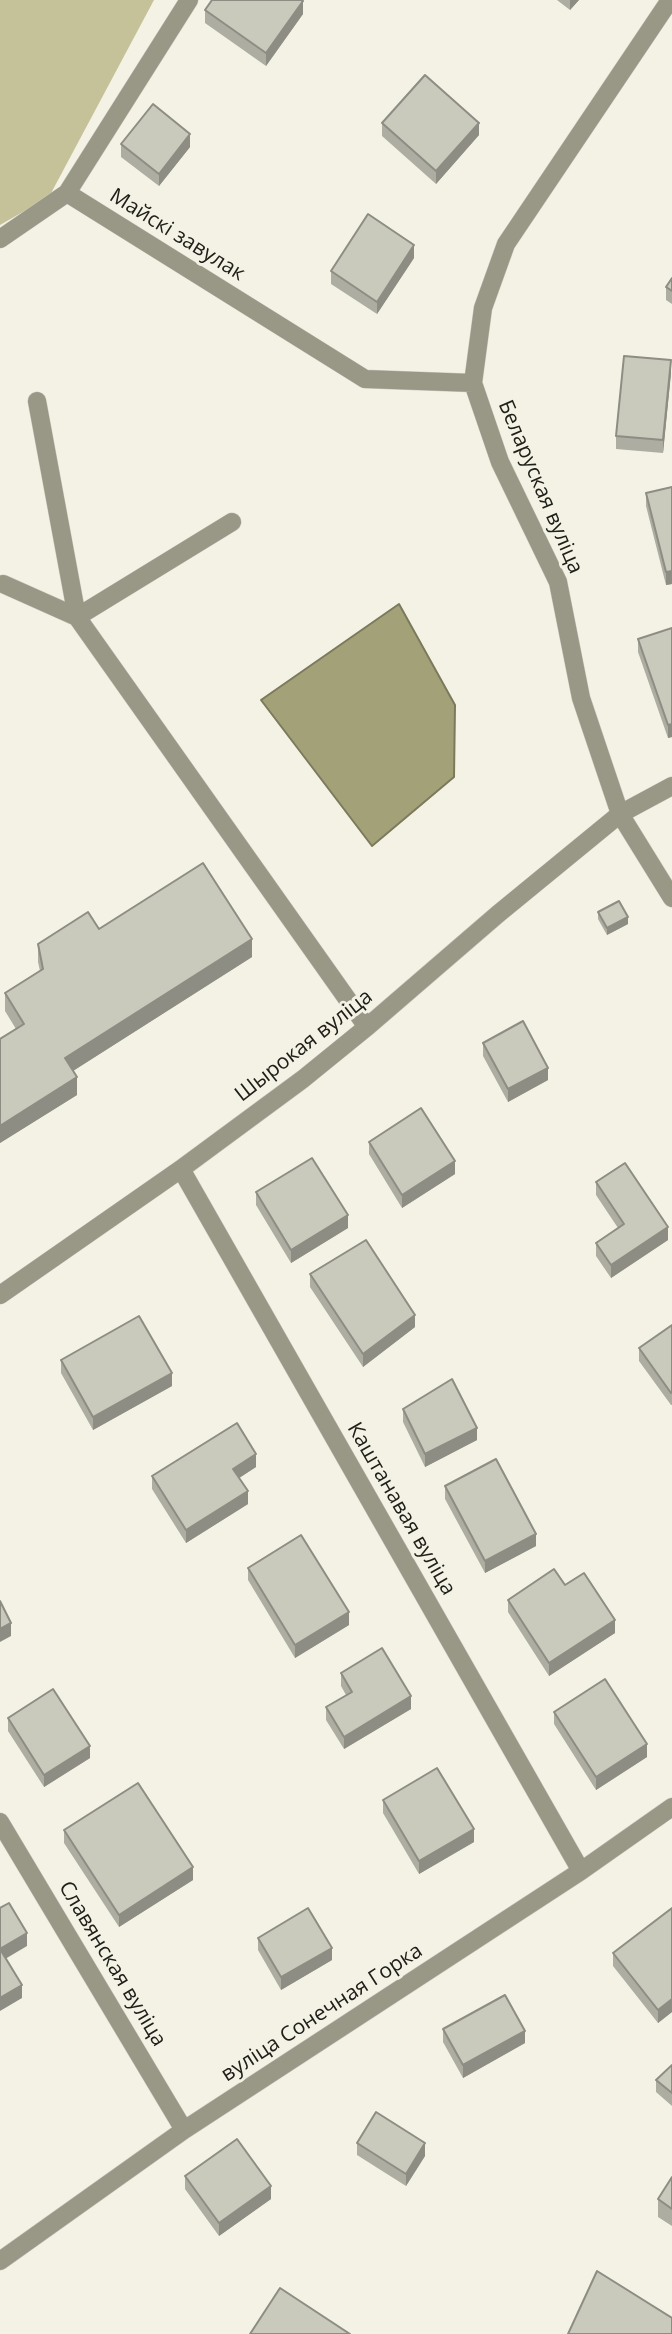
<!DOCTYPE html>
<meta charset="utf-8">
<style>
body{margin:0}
canvas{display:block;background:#f3f2e5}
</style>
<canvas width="672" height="2334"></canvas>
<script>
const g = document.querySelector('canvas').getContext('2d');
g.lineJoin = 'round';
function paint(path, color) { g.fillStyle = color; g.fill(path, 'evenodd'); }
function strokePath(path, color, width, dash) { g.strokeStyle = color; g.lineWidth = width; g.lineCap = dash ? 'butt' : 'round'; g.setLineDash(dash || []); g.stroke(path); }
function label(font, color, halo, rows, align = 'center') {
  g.font = font + ' "Open Sans",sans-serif'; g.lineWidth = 6; g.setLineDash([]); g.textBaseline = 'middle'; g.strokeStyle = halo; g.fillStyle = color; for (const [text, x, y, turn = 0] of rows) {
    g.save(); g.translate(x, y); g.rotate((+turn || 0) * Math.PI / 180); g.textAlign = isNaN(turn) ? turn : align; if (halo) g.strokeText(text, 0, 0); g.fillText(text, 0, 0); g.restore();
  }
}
paint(new Path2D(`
 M0 0H154L49 197 0 225Z`), '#c5c299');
const water = new Path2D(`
 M399 604 455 705 454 777 372 846 261 700Z`);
paint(water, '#a3a178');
strokePath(water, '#7c7a5c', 2);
const minor = new Path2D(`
 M189 0 67 193 365 379 473 383
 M670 0 506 244 483 308 473 383 500 462 558 582 581 698 620 814 672 898
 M0 239 67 193
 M37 401 77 617 367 1027
 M3 584 77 617 232 522
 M181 1169 581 1871
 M0 1295 181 1169 303 1079 367 1027 498 914 620 814 672 786
 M0 1822 184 2130
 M0 2261 184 2130 581 1871 672 1807`);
strokePath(minor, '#cdccc1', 19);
strokePath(minor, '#999887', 18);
paint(new Path2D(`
 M557 0H579L570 10Z
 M205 10 303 14 266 66 205 23Z
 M382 123 479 135 436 184 382 136Z
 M121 144 190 147 159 186 121 157Z
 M414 258 377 314 331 284V271Z
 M672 278V304L666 300V287Z
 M671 373 663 453 616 449V436Z
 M672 487V584L666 585 646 506V493Z
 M672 628V737L668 738 638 652V639Z
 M598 912 628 924 607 935 598 919Z
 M99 929 252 957 73 1071 77 1095 0 1143V1039L16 1029 5 1011V993L40 971 38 962V944Z
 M483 1043 548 1080 508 1102 483 1056Z
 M369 1142 455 1174 402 1208 369 1154Z
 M596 1182 668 1240 611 1278 596 1256V1243L618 1228 596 1195Z
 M256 1192 348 1228 291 1263 256 1205Z
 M310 1274 415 1327 363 1367 310 1287Z
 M672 1325V1405H671L639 1361V1348Z
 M61 1360 172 1386 93 1430 61 1373Z
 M403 1409 477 1440 425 1467 403 1422Z
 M256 1467 239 1478 248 1504 186 1543 152 1489V1476Z
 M445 1486 536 1546 485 1573 445 1499Z
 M248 1568 349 1625 295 1658 248 1580Z
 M565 1585 615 1633 549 1676 508 1612V1600Z
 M341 1673 411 1709 344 1749 326 1720V1707L346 1695 341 1686Z
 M554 1712 647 1757 596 1790 554 1724Z
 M8 1718 90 1758 44 1787 8 1731Z
 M383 1800 474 1842 419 1874 383 1813Z
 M64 1830 193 1880 119 1927 64 1843Z
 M672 1908V2012L658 2023 613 1966V1953Z
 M258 1938 332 1960 281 1990 258 1950Z
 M443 2029 525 2043 463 2078 443 2042Z
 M672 2065V2106L656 2092V2080Z
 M357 2143 425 2156 406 2186 357 2155Z
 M185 2176 271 2199 219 2236 185 2189Z
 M672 2177V2226L658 2217V2199Z`), '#adada2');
paint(new Path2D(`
 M570 0H579L570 10Z
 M303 1V14L266 66V53Z
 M479 123V135L436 184V171Z
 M190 134V147L159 186V174Z
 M414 245V258L377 314V302Z
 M671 360V373L663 453V440Z
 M672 571V584L666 585V572Z
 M672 724V737L668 738V725Z
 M628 917V924L607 935V928Z
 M252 939V957L65 1076V1058Z
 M548 1068V1080L508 1102V1089Z
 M77 1077V1095L0 1143V1126Z
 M455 1161V1174L402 1208V1195Z
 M348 1215V1228L291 1263V1250Z
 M668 1227V1240L611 1278V1265Z
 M415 1315V1327L363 1367V1354Z
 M172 1373V1386L93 1430V1417Z
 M477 1428V1440L425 1467V1454Z
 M256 1454V1467L233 1482V1469Z
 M248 1491V1504L186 1543V1530Z
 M536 1534V1546L485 1573V1561Z
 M349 1612V1625L295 1658V1645Z
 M615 1620V1633L549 1676V1663Z
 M11 1623V1636L0 1642V1629Z
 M411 1696V1709L344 1749V1737Z
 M647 1744V1757L596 1790V1777Z
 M90 1746V1758L44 1787V1775Z
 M474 1829V1842L419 1874V1861Z
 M193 1867V1880L119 1927V1915Z
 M27 1933V1946L0 1962V1949Z
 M332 1948V1960L281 1990V1977Z
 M22 1985V1998L0 2011V1998Z
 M672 1999V2012L658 2023V2010Z
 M525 2031V2043L463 2078V2065Z
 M425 2143V2156L406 2186V2174Z
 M271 2186V2199L219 2236V2223Z`), '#8d8d84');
const building = new Path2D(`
 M212 0H301L303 1 266 53 205 10Z
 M425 75 479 123 436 171 382 123Z
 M153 104 190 134 159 174 121 144Z
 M368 214 414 245 377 302 331 271Z
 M672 278V291L666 287Z
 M624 356 671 360 663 440 616 436Z
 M672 487V571L666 572 646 493Z
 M672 628V724L668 725 638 639Z
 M203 863 252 939 65 1058 77 1077 0 1126V1039L24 1024 5 993 43 969 38 944 88 912 99 929Z
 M619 901 628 917 607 928 598 912Z
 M523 1021 548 1068 508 1089 483 1043Z
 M421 1108 455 1161 402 1195 369 1142Z
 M312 1158 348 1215 291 1250 256 1192Z
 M625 1163 668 1227 611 1265 596 1243 624 1224 596 1182Z
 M366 1240 415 1315 363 1354 310 1274Z
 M139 1316 172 1373 93 1417 61 1360Z
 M672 1325V1392L671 1393 639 1348Z
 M452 1379 477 1428 425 1454 403 1409Z
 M237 1423 256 1454 233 1469 248 1491 186 1530 152 1476Z
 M496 1459 536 1534 485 1561 445 1486Z
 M301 1535 349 1612 295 1645 248 1568Z
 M554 1569 565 1585 584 1573 615 1620 549 1663 508 1600Z
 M0 1601 11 1623 0 1629Z
 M382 1648 411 1696 344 1737 326 1707 352 1692 341 1673Z
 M605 1679 647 1744 596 1777 554 1712Z
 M53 1689 90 1746 44 1775 8 1718Z
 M437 1768 474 1829 419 1861 383 1800Z
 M138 1783 193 1867 119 1915 64 1830Z
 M9 1903 27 1933 0 1949 22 1985 0 1998V1908Z
 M308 1908 332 1948 281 1977 258 1938Z
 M672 1908V1999L658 2010 613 1953Z
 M505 1995 525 2031 463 2065 443 2029Z
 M672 2065V2093L656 2080Z
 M376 2112 425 2143 406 2174 357 2143Z
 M237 2139 271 2186 219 2223 185 2176Z
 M672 2177V2209L658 2199Z
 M597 2271 672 2318V2334H568Z
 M280 2288 350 2334H250Z`);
paint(building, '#c9c9bc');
strokePath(building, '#8d8d84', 2);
label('21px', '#20201b', '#f3f2e5', [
 ["Майскі завулак",177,235,32],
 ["Беларуская вуліца",540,487,67],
 ["Шырокая вуліца",304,1046,-38],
 ["Каштанавая вуліца",401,1509,60],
 ["Славянская вуліца",112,1964,59],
 ["вуліца Сонечная Горка",322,2013,-33]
]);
</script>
